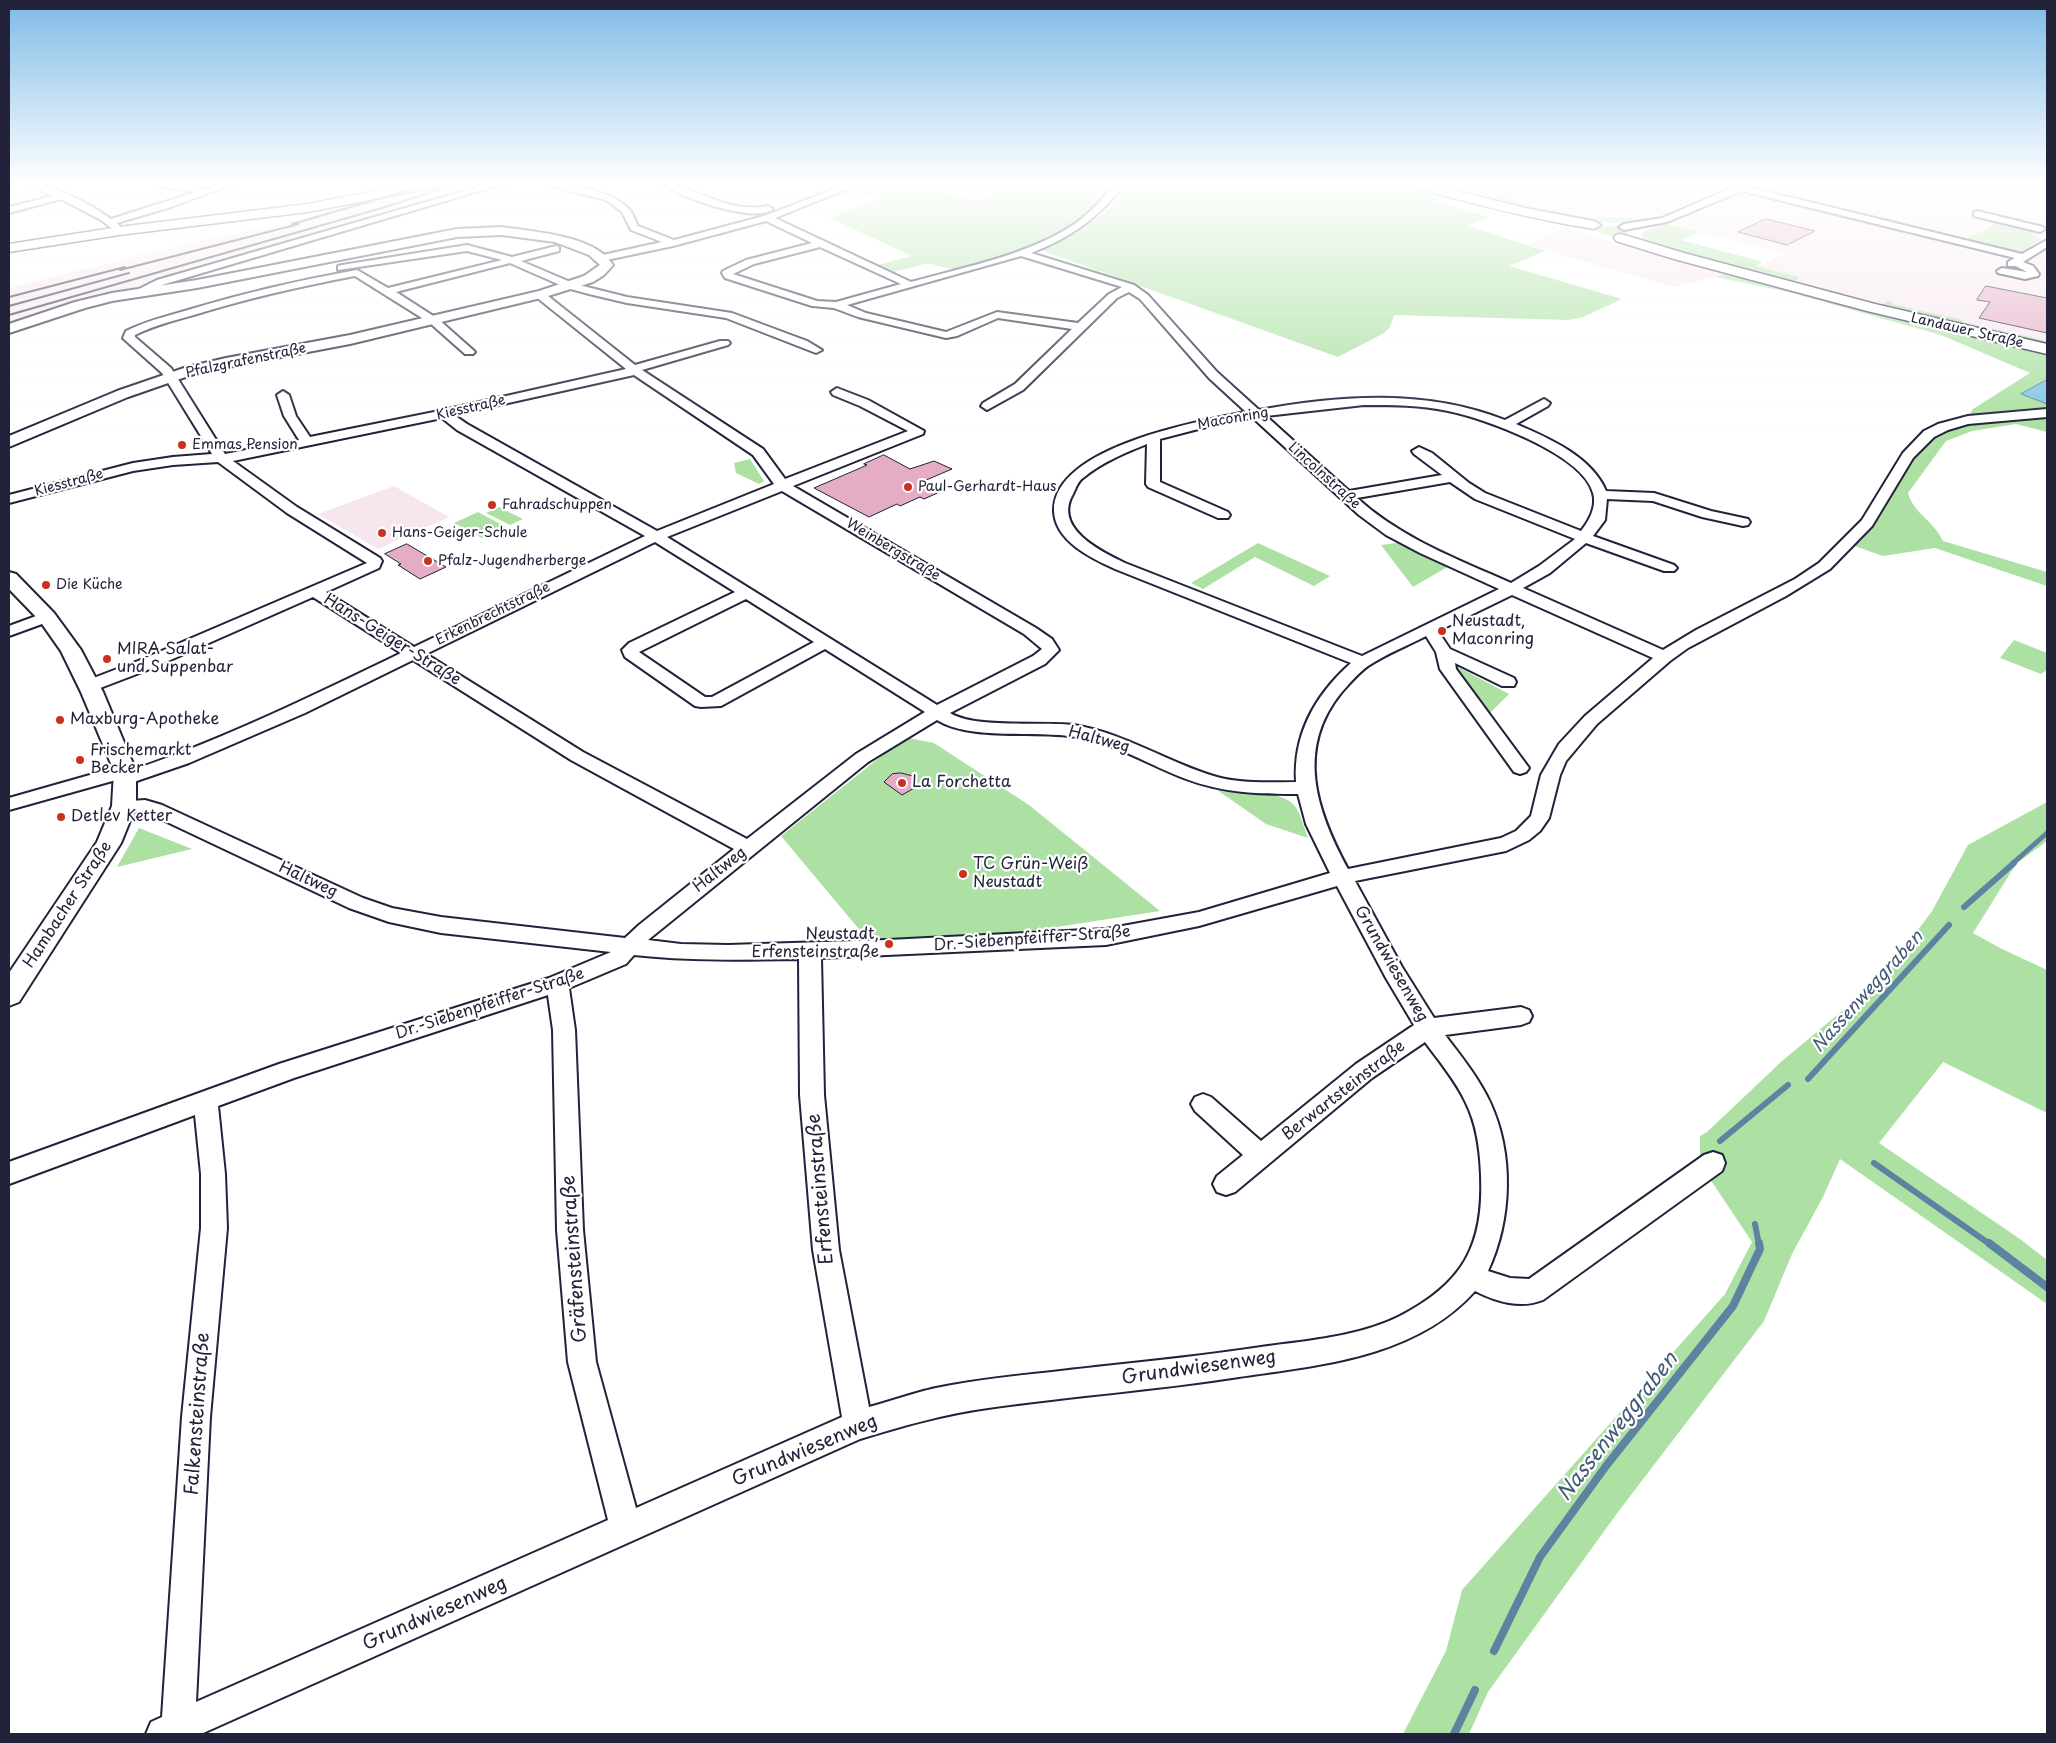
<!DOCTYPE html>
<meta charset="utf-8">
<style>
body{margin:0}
#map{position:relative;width:2056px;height:1743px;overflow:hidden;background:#fff;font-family:"Playpen Sans",sans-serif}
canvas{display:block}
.frame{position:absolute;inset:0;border:10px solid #22223b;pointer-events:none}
</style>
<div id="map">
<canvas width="2056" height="1743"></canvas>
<div class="frame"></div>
</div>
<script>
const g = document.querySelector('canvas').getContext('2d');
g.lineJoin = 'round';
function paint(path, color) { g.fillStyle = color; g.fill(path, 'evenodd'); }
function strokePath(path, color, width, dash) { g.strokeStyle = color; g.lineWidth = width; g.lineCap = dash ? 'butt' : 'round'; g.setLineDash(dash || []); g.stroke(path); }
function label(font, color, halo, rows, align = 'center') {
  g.font = font + ' "Playpen Sans",sans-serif'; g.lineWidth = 4.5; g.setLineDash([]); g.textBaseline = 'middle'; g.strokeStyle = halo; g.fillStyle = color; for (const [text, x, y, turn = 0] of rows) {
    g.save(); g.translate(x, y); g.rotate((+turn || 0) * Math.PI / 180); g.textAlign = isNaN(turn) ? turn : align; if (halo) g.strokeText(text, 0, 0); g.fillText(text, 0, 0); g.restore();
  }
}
paint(new Path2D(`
 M429 183H472L467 185 478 183 483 185 147 283 129 290 71 303 9 325V288L201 240 285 224Z
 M879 183H1117L992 202Z
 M1425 183H2047V341L1882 305 1750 270 1785 254 1666 224 1650 220 1622 223 1557 217Z
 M1566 228 1592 236 1727 274 1674 287 1527 245Z
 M394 486 449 517 378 549 318 514Z`), '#f7e6ee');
paint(new Path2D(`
 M867 183H879L977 199 1015 183H1117L1101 203 1082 218 1094 221 1114 204 1130 183H1403L1446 196 1434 201 1489 217 1468 226 1545 251 1509 266 1622 299 1583 317 1569 320 1394 315 1390 327 1384 333 1338 357 1032 247 957 271 928 263 891 273 877 265 912 256 830 218 878 199 849 190Z
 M1513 183H1533L1519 188 1527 191 1515 196V200L1523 204 1589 218 1614 217 1649 221 1634 224 1577 221 1477 197Z
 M1974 217 1988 220 1991 219 1995 220 1994 222 2013 224 2011 225 2023 229 2026 227 2028 231 2040 239 2021 252 1967 239 1996 224 1972 218Z
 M1666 224 1699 232 1681 240 1763 262 1756 266 1799 277 1796 281 1848 295 1846 298 1668 250V246L1645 241 1641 236 1642 232Z
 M1598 226H1617L1628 230 1629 234C1619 238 1604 237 1595 230Z
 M1727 274 1958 333 2047 353V432L2016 424 1972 431 1946 441 1908 493C1914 514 1933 520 1943 541L2047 572V586L1935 548 1883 556 1840 541 1886 503 1919 448 1967 418 1973 409 2030 373 1941 335 1788 292 1716 277Z
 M1888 301H1892L1891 304 1962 320V322L2047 341V345L1999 335 1882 305Z
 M750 459 764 481 759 484 736 473 734 463Z
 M499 507 523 519 510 525 486 513Z
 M478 512 506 527 482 538 454 523Z
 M1258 543 1330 576 1314 586 1255 557 1203 589 1191 583Z
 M1397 543 1449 566 1413 587 1381 545Z
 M2014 640 2047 653V670L2041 674 2000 658Z
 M1456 666 1509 694 1488 715Z
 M909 738 934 743 1029 805 1160 911 992 937 868 940 781 836 884 754Z
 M1217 790C1237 791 1281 790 1294 805 1301 813 1304 829 1308 838L1266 824Z
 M2047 802V841L2016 864 1973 933 2000 948 2047 970V1113L1943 1062 1879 1143 2020 1239 2047 1260V1304L1840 1159 1823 1197 1792 1254 1764 1321 1618 1512 1488 1692 1469 1734H1403L1446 1651 1462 1590 1725 1294 1752 1242 1700 1164V1136L1707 1132 1782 1061 1884 976 1932 911 1968 845Z
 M139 828 192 849 117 867Z`), '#ace1a3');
const water = new Path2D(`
 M2047 380V404L2021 394Z`);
paint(water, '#82c6e3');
strokePath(water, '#5c84a0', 1);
strokePath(new Path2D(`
 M2012 864 2047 833`), '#5c84a0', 5);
strokePath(new Path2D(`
 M1964 907 2014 863
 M1808 1079 1949 925
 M1720 1141 1788 1085
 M1874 1163 1991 1245
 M1755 1224 1759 1245`), '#5c84a0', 6);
strokePath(new Path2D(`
 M1989 1243 2047 1287
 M1494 1651 1540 1557 1606 1466 1733 1306 1760 1249 1759 1243
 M1454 1734 1475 1690`), '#5c84a0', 8);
const building = new Path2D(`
 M1766 219 1815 231 1787 245 1738 232Z
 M1986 286 2047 298V333L1979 318 1990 302 1977 300Z
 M884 455 910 469 934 461 952 469 924 481 942 491 924 499 920 497 900 506 897 504 869 517 814 488 858 469 867 465 864 464Z
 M407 544 446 567 420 579 398 565 401 564 385 554Z
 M901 773 913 776 916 787 902 795 884 782 892 774Z`);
paint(building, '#e4adc5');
strokePath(building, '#22223b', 1);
const minor = new Path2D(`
 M26 183C51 183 90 204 111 219L196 192 158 186 154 183H174L206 189 222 183H235L171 207 117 223 124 231 119 234 101 220 61 199 9 213V207L53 196Z
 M492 183H506L165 284 142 294 138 295 133 292 157 280Z
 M549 183C571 183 614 192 629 209 633 213 635 221 638 226L674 240 764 216 850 183H862L775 218 911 282C964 267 1030 255 1076 223 1091 212 1104 198 1116 183H1125C1100 217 1070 238 1031 253L1134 285 1148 295 1217 372 1259 410C1341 395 1426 389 1505 420L1544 399 1550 403 1548 406 1516 424C1549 438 1592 457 1606 491L1654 493 1711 511 1748 519 1750 522 1748 525 1743 526 1702 517 1653 501 1607 499 1605 520 1593 536 1674 565 1677 568 1674 571H1664L1586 543 1550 573 1523 588 1663 650 1696 630 1795 579 1819 563 1862 520 1903 453 1924 431 1938 424 1968 416 2047 409V417L1968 424 1948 430 1934 437 1913 458 1872 526 1830 569 1786 596 1688 648 1670 661 1597 724 1566 761 1560 775 1549 818 1540 831 1529 840 1506 851 1355 881 1402 967 1434 1018 1521 1007 1529 1010 1532 1016 1529 1022 1521 1025 1445 1035C1461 1056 1478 1077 1490 1102 1514 1154 1512 1219 1488 1271L1510 1278 1529 1279 1704 1155 1713 1152 1722 1155 1725 1163 1722 1171 1543 1300C1520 1309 1497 1302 1475 1291 1416 1357 1322 1365 1239 1377 1156 1390 1072 1396 988 1408 944 1414 903 1426 860 1439L201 1734H146L151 1722 162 1717 182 1417 201 1228V1174L195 1115 9 1184V1162L279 1064 549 978 611 952 441 933 389 922 349 908 148 813 117 810 115 806 117 802 145 800 162 805 363 898 392 908 441 917 625 938 639 925 734 849 571 760 413 660 305 713 189 763 125 785 118 783 116 780 9 810V798L125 765 131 767 133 770C226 738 314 695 401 653L313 597 150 669 95 690H83L81 686 83 682 138 661 367 563 287 513 218 462 173 465 133 471 9 503V495L133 463 173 457 212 454 162 373 125 340 123 338 126 331C146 321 167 316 188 310 244 293 300 280 357 270L388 288 502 260 467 251 338 270V266L342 265 467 245 512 257 556 246 559 247V251L521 261 575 284 627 297 732 313 807 341 822 350 816 353 726 318 627 303 589 294 567 288 510 263 396 292 438 319 473 350 475 352 473 354H465L430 323 355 276C302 286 249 298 197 314 176 320 155 325 135 335V337L171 368 225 454 299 440 284 416 277 395 283 391 289 395 296 416 310 437 444 410 626 369 535 296 534 294 535 292H543L635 365 720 341H728L730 343 728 345 642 370 763 449 785 479 908 431 860 406 833 395 831 392 837 388 868 400 924 431 923 434 793 486 1036 628 1052 639 1059 650 1045 664 950 713C976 729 1041 721 1074 725 1125 733 1168 763 1217 777 1242 784 1270 782 1296 782 1293 734 1316 694 1351 663L1115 569C1091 558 1055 541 1054 511 1053 447 1199 421 1246 412L1209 378 1140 299 1129 292 1117 298 1023 390 987 410 981 406 983 403 1015 384 1072 329 998 318 957 336 946 338 858 317 834 308 812 306 725 278 722 273 723 271 746 260 812 243 766 221 673 246 602 261 598 260V256L662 242 631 230 622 212 606 200 550 186ZM820 247 901 284 836 302 817 301 733 274 754 264ZM1021 256 1122 287 1109 294 1078 323 997 312 946 332 866 313 847 305ZM634 375 753 455 774 484 657 531 467 424 454 415ZM1364 405C1393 405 1420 405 1448 411 1484 418 1583 454 1593 493 1597 507 1589 521 1581 531L1485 493 1469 483 1432 453 1419 447 1412 451 1414 454 1442 475 1349 491 1266 416ZM442 418 457 430 645 536 414 647 326 592 379 568 382 561 380 558 297 507 233 461ZM1253 418 1359 515 1386 535 1420 553 1499 589 1362 656 1125 563C1100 551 1053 528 1073 494 1076 488 1078 481 1083 478 1102 462 1125 453 1147 444L1146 484 1148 487 1218 518H1228L1230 515 1228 512 1160 482V439L1210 426ZM1450 482 1475 499 1575 539 1539 566 1511 583C1457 559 1401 538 1357 498ZM782 491 1024 634 1042 649 1033 656 937 705 667 537ZM655 542 735 592 629 643 622 650 625 657 695 706 701 707 721 706 825 649 925 712 856 754 747 839 583 752 426 654ZM1512 595 1653 658 1585 716 1559 744 1541 775 1531 816 1516 831 1501 838 1348 869C1317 812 1295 750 1341 693 1349 684 1358 673 1368 666 1386 654 1407 646 1426 636L1436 652 1440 669 1514 772 1520 774 1526 772 1529 768 1456 669 1455 663 1502 686H1514L1516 682 1514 678 1450 649 1438 631ZM746 599 814 642 712 697H705L639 652ZM937 720C970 741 1036 730 1076 737 1115 743 1149 765 1186 779 1223 793 1259 794 1298 794L1306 824 1330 873 1199 912 1106 929 888 940 728 945 681 944 648 940 868 762ZM1337 886 1386 978 1414 1025 1356 1064 1261 1141 1211 1097 1203 1094 1195 1097 1191 1104 1195 1111 1243 1155 1217 1176 1213 1184 1217 1192 1226 1195 1235 1192 1372 1078 1425 1042C1439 1061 1456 1081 1466 1103 1477 1125 1480 1150 1481 1175 1484 1246 1463 1284 1398 1317 1355 1338 1301 1341 1254 1348 1187 1358 1119 1364 1052 1372 1013 1376 974 1380 936 1388 913 1393 891 1401 869 1407L839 1250 824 1095 821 958 1106 945 1199 926ZM634 955C690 961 744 960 799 959L800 1095 813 1250 842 1417 636 1508 596 1362 583 1230 575 1030 569 988 626 964ZM548 995 553 1030 557 1230 568 1362 608 1520 196 1702 210 1417 227 1228 225 1174 218 1106 294 1078Z
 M662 183C675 183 683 188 695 192 719 202 742 211 768 206L773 209C755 224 677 197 662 183Z
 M1717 183H1732L2022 254 2047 240V247L2023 262 2033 266 2039 274 2038 276 2025 279 1998 273 1997 271 2002 268 2027 272 2016 266H2008V262L2015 258 1742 191 1667 222 1624 230 1619 227 1624 224 1662 218 1732 188Z
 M1977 211 2043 227 2045 229 2040 232 1974 216V212Z
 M47 612 53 614 55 617 53 620 9 636V626Z`);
const tertiary = new Path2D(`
 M502 227C534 232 595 235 613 265L604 275 593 282 545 297 350 344 197 373 128 397 9 447V436L117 391 187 367 226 358 350 335 539 291 584 276 600 265 589 255 555 242 502 235 457 237 197 288 112 301 85 308 9 333V324L75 302 112 293 197 280 457 229Z
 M9 572 16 574 54 613 81 650 103 692 136 771V806L121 843 19 1002 9 1006V973L97 842 112 806 114 771 81 692 61 651 40 621 9 589Z`);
const primary = new Path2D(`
 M415 183H442L436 187 308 212 119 235 9 252V244L119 227 308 204Z
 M1407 183H1426L1525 208 1594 221 1601 225 1594 229C1531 219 1470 203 1409 186Z
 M1621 234 1684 253 1875 304 2047 344V354L1867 311 1674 259 1616 241 1614 238 1616 235Z`);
strokePath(minor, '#22223b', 4);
strokePath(tertiary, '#22223b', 4);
strokePath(primary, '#22223b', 3);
paint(minor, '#fff');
paint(tertiary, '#fff');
paint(primary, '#fff');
strokePath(new Path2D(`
 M292 224 434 183
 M120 270 299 224
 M9 297 125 267
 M9 306 129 273
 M9 315 382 208 461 183`), '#22223b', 2);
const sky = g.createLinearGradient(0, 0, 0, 427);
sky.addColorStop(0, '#7fbbe6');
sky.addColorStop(0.43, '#fff');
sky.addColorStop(1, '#ffffff00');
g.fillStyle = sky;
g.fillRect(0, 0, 2056, 427);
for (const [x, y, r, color] of [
 [182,445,5,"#c8321e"],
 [908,487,5,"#c8321e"],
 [492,505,5,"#c8321e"],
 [382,533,5,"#c8321e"],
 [428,561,5,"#c8321e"],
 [46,585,5,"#c8321e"],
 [1442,631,5,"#c8321e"],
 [107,659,5,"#c8321e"],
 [60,720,5,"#c8321e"],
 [80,760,5,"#c8321e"],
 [902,783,5,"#c8321e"],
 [61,817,5,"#c8321e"],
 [963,874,5,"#c8321e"],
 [889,944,5,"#c8321e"]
]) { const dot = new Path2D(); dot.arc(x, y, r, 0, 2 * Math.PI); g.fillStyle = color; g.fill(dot); strokePath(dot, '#fff', 2); }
label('14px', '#22223b', '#fff', [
 ["Landauer Straße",1967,331,13],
 ["Pfalzgrafenstraße",246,361,-12],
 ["Kiesstraße",471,408,-13],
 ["Maconring",1233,419,-10],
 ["Lincolnstraße",1324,476,42],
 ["Kiesstraße",69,483,-15],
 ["Weinbergstraße",893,550,31],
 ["Erkenbrechtstraße",493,614,-26]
]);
label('14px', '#22223b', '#fff', [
 ["Emmas Pension",192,445],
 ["Paul-Gerhardt-Haus",918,487],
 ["Fahradschuppen",502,505],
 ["Hans-Geiger-Schule",392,533],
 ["Pfalz-Jugendherberge",438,561],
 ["Die Küche",56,585]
], 'left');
label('16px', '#22223b', '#fff', [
 ["Neustadt,",1452,622],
 ["Maconring",1452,640],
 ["MIRA Salat-",117,650],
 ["und Suppenbar",117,668],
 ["Maxburg-Apotheke",70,720],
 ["Frischemarkt",90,751],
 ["Becker",90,769],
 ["La Forchetta",912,783],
 ["Detlev Ketter",71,817],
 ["TC Grün-Weiß",973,865],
 ["Neustadt",973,883],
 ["Neustadt,",879,935,"right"],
 ["Erfensteinstraße",879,953,"right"]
], 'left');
label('16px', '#22223b', '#fff', [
 ["Hans-Geiger-Straße",392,640,32],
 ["Haltweg",1099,740,15],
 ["Haltweg",720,870,-38],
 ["Haltweg",308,880,25],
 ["Hambacher Straße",68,905,-57],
 ["Dr.-Siebenpfeiffer-Straße",1032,939,-4],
 ["Grundwiesenweg",1391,964,60],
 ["Dr.-Siebenpfeiffer-Straße",490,1004,-18],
 ["Berwartsteinstraße",1344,1091,-38]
]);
label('italic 18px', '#445b76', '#fff', [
 ["Nassenweggraben",1868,992,-48]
]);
label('19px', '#22223b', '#fff', [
 ["Erfensteinstraße",821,1189,-95],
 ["Gräfensteinstraße",575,1259,-94],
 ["Grundwiesenweg",1199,1368,-8],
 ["Falkensteinstraße",198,1414,-86],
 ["Grundwiesenweg",805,1451,-23],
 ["Grundwiesenweg",435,1614,-24]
]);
label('italic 21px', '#445b76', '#fff', [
 ["Nassenweggraben",1618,1427,-52]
]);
</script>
